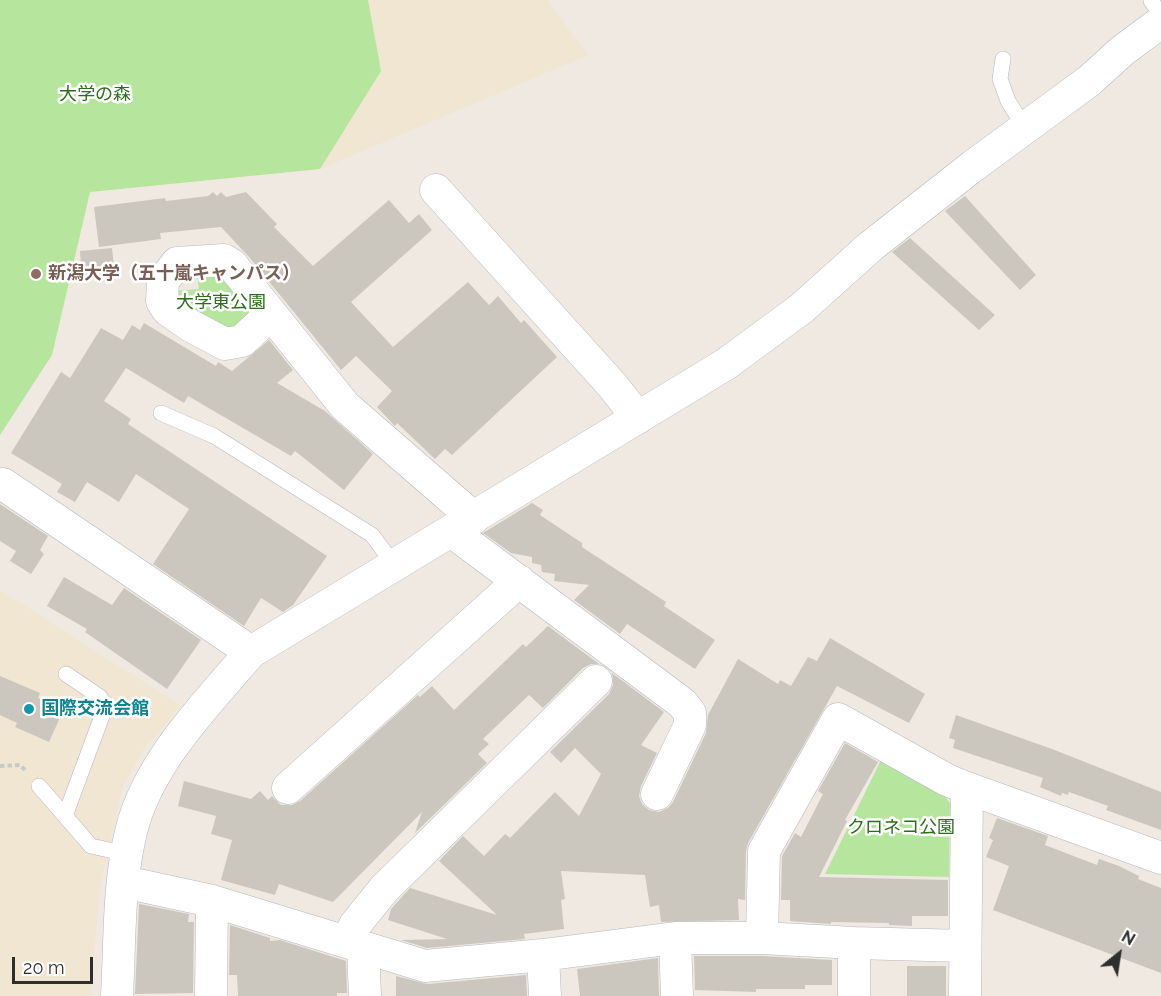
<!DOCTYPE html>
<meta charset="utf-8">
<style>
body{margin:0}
#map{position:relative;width:1161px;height:996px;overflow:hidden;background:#efe9e1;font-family:Raleway,sans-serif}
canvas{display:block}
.north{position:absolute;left:1089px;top:924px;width:60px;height:60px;-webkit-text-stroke:4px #fff;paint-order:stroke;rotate:30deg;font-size:16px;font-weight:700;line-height:24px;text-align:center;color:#2e2e2e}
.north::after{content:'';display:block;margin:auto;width:21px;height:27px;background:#2e2e2e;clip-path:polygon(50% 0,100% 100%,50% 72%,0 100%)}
.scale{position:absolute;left:12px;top:957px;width:81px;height:27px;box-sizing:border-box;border:3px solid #2e2e2e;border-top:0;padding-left:8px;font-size:18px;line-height:21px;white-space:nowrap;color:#2e2e2e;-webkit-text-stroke:4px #fff;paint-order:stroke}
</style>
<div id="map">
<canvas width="1161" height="996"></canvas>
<div class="north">N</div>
<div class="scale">20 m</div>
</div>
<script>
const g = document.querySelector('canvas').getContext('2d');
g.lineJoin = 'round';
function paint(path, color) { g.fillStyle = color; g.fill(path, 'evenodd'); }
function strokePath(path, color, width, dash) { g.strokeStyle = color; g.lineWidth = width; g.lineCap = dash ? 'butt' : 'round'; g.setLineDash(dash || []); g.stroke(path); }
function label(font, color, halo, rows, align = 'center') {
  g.font = font + ' Raleway,"Noto Sans JP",sans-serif'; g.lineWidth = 5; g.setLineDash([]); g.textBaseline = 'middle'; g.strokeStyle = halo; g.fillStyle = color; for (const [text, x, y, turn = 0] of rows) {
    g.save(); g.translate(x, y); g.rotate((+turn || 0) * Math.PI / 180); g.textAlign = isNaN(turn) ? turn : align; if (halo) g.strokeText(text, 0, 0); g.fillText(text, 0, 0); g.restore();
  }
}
paint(new Path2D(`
 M0 0H547L588 55 320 169 90 192 52 355 0 435Z
 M0 590 181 706 144 749 122 789 100 886 90 996H0Z`), '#f0e6d1');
paint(new Path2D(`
 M0 0H368L381 71 320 169 90 192 52 355 0 435Z
 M224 270 248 303V316L237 332H224L173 301 174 291 199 289 197 273Z
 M881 760 943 794 950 803 949 877 825 874Z`), '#b6e59e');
paint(new Path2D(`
 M213 192 217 196 221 192 226 197 246 192 277 224 274 227 313 266 389 200 409 223 419 214 432 230 351 302 393 347 468 282 489 305 498 296 521 323 524 320 557 357 452 455 445 449 435 459 397 423 395 426 391 422 377 407 392 391 356 356 341 370 249 257 221 227 160 233 161 239 99 247 94 207 165 198 166 201 208 196Z
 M965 196 1036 275 1020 290 945 211Z
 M910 238 995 315 979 330 892 252Z
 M112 248 115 277 82 280 80 251Z
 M144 323 216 366 218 362 232 371 269 340 293 370 277 383 325 411 373 454 344 490 295 451 291 456 188 396 184 403 126 368 104 401 131 419 128 424 327 556 293 605 283 612 261 598 244 626 153 564 189 509 136 474 119 502 87 482 75 502 57 492 62 484 11 453 61 372 70 378 101 328 123 340 132 325 140 330Z
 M532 503 543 510 540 515 582 543V547L666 602 664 606 715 640 695 669 627 624 620 634 574 600 589 585 554 581 555 574 542 572 541 565 532 563V557L511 553 483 533Z
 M0 504 48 536 40 550 44 554 31 574 10 561 16 551 0 541Z
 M64 577 112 605 124 588 201 640 167 689 85 632 87 629 47 606Z
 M548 626 599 664H591L583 668 543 708 529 695 483 739 489 744 478 754 487 763 415 833 422 812 333 902 279 884 275 895 221 880 232 840 211 834 216 816 178 806 184 781 251 799 260 791 268 800 272 796 281 805H292L300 801 418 695 420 697 432 686 454 710 523 644 526 647Z
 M830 638 925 694 909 723 837 686 748 843 746 851 745 900 738 899 739 920 661 922 659 905 650 907 645 875 561 871 565 899 561 900 564 929 524 934 525 939 427 948 401 940 447 939 388 920 391 909 410 888 497 915 439 861 463 836 484 856 505 834 510 838 555 792 579 816 601 774 575 748 561 763 550 752 609 694 613 685 612 673 664 712 641 745 657 753 641 786 639 796 642 804 649 810 659 812 668 808 673 802 706 733 708 715 738 659 778 684 780 680 791 686 808 657 817 661Z
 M0 676 40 693 38 698 60 706 57 711 62 713 49 742 15 727 17 723 0 715Z
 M956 715 1052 749 1161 792V830L1106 810 1108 806 1069 792 1068 795 1062 793 1061 796 1040 787 1043 778 953 748 955 740 949 738Z
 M845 743 878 762 845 820 847 821 819 877 948 880V916H912V926L889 925V923L831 922V924L790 921V900H781L782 856 795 833 801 837 823 794 818 791Z
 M997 818 1048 836 1045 845 1097 865 1099 859 1119 866 1139 876 1138 879 1161 888V973L993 910 1009 866 986 857 993 840 989 838Z
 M139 904 189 914 188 922H194L193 993 135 994Z
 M230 925 270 938V941L280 940 346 961 347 993H337V996H238L237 975H229Z
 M694 956H762L832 960V985H805V989H756V992L695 990Z
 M658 958 659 996H580L577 969Z
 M907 966H946V996H907Z
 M526 975 527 996H396V976L427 984Z`), '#cbc7bf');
const lane = new Path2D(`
 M1151 1 1161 14
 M1003 59 1000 79 1008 101 1025 128
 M161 413 214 436 372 535 395 566
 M39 786 91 846 127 854
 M65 816 102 716 104 706 100 697 66 674`);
const street = new Path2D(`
 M436 190 612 385 638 418
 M270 315 242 341 225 344 191 326 168 310 162 301 163 281 177 263 224 260 232 265 345 406 474 518
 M3 484 251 652
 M451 531 682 703 690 713V725L657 794
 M288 788 519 581
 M967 788 1161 858
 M124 882 212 901 425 966 543 955
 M675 938 677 996
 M762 938 854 943 965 946
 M347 942 355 925 384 889 596 681
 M854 943V996
 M363 948 365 996
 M117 996C120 942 118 881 132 828 149 762 207 703 251 652L726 364 802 308 871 246 973 166 1089 81 1122 51 1161 22
 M211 996 212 901
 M545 996 543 955 675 938H762L764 851 838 719 947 780 967 788 965 996`);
strokePath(lane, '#b4b7c1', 16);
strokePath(street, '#b4b7c1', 33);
strokePath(new Path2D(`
 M0 766 20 765 26 771`), '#c9c9c9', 4, [4.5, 3]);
strokePath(lane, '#fff', 15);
strokePath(street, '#fff', 32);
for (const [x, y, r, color] of [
 [36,274,6,"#8d6e63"],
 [29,709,6,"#0f9aa8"]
]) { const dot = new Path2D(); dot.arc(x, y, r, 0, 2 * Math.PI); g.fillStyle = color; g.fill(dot); strokePath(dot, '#fff', 2); }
label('18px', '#2c6e1b', '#fff', [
 ["大学の森",95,95],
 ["大学東公園",221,303],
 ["クロネコ公園",901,828]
]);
label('bold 18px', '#785e54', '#fff', [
 ["新潟大学（五十嵐キャンパス）",48,274]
], 'left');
label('bold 18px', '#0d838f', '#fff', [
 ["国際交流会館",41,709]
], 'left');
</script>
